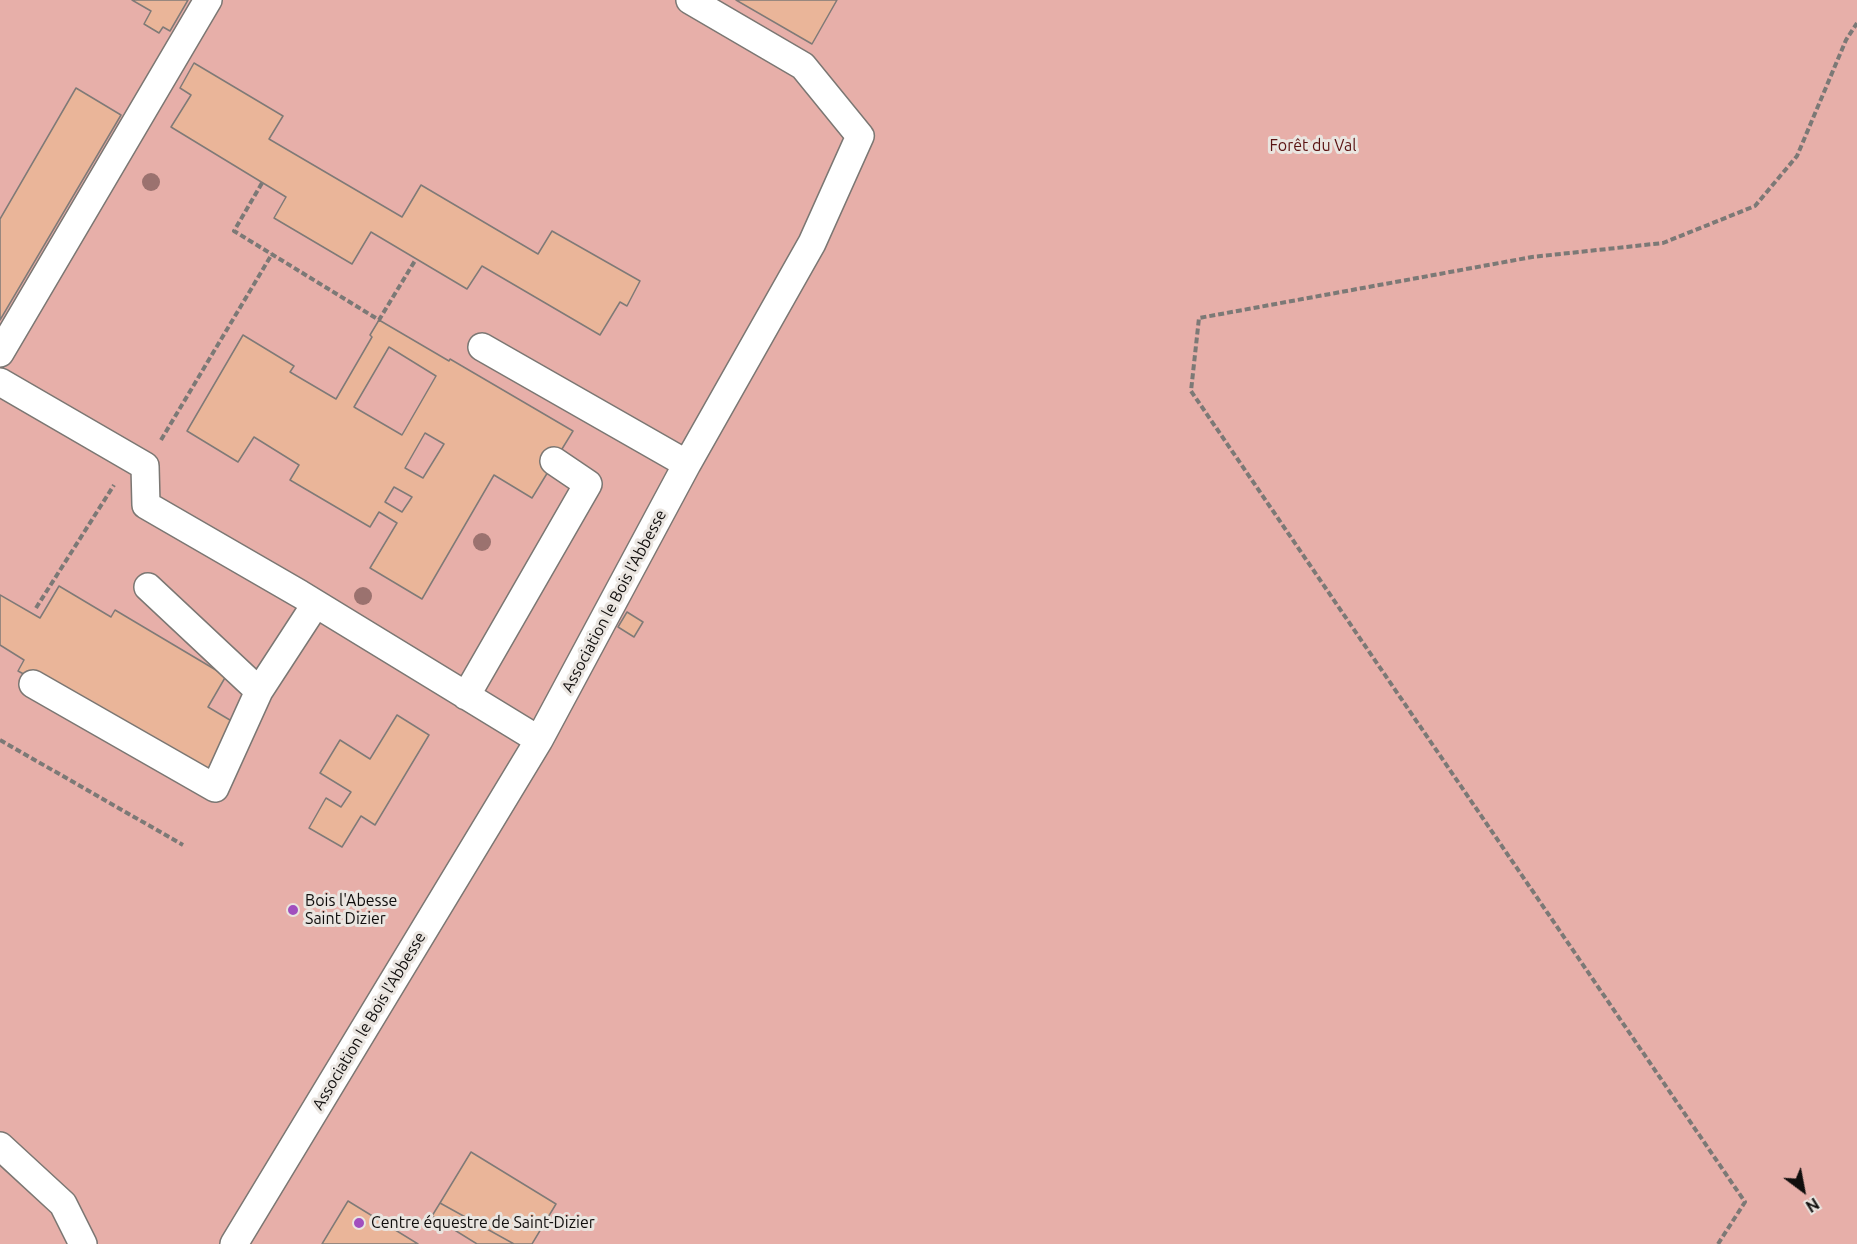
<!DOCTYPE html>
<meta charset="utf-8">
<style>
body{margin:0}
#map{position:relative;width:1857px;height:1244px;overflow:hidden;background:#eae5e0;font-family:Ubuntu,sans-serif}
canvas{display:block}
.north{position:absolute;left:1773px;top:1160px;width:60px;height:60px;-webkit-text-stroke:4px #eae5e0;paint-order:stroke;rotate:148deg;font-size:16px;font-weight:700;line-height:24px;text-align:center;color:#100e0d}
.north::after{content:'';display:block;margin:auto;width:21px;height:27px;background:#100e0d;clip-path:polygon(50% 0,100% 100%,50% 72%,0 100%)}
</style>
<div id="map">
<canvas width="1857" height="1244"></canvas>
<div class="north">N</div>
</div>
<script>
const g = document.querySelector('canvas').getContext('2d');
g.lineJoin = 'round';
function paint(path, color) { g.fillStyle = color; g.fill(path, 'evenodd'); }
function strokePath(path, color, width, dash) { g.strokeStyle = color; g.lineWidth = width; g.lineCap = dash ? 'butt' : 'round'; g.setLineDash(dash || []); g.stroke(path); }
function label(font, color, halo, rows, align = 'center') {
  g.font = font + ' Ubuntu,sans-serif'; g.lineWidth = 6; g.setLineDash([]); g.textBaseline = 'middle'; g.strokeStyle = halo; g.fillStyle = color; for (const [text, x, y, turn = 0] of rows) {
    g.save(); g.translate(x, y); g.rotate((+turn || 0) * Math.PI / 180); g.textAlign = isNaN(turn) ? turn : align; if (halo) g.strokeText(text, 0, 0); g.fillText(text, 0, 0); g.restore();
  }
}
paint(new Path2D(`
 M0 0H1857V1244H0Z`), '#e7afa9');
const building = new Path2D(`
 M132 0H188L170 31 163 27 159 33 144 24 151 11Z
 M736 0H837L812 44Z
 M194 63 283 116 269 139 402 217 421 185 538 254 552 231 640 281 627 306 620 302 600 335 482 266 467 289 371 232 352 264 274 218 286 197 171 127 191 95 180 88Z
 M76 88 121 115 0 320V219Z
 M379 320 449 361 450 359 573 431 532 498 494 475 422 599 370 568 397 523 379 512 370 527 290 480 299 465 254 437 238 462 187 431 243 335 294 366 290 372 336 399 372 337 370 335ZM389 347 436 376 402 435 354 407ZM425 433 444 444 423 478 405 468ZM394 487 412 497 402 512 385 502Z
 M59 586 111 617 115 610 226 676 208 707 240 726 212 775 18 671 24 660 0 645V595L40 618Z
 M627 612 643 622 634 637 618 627Z
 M397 715 429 735 375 825 361 816 342 847 309 828 326 798 341 807 351 792 320 773 340 740 370 759Z
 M471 1152 556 1204 532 1244H514L440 1203Z
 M348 1201 418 1244H322Z
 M440 1203 514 1244H477L432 1216Z`);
paint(building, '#eab599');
strokePath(building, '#7f7a77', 1.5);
const minor = new Path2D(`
 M482 347 687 464
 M0 353 208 0
 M0 382 145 466 146 505 300 594 539 740
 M148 587 259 691
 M33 684 215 788 259 691 315 605
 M466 696 588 484 554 461
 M0 1146 63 1204 83 1244
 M234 1244 539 740 687 464 812 243 860 136 803 66 690 0`);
strokePath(minor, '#7b7773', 30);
strokePath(new Path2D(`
 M262 183 234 231 379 320 416 259
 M161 440 272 254
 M36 608 114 485
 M0 740 183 845
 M1718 1244 1745 1202 1191 391 1199 318 1532 257 1663 243 1755 206 1797 156 1846 40 1857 23`), '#7c7976', 4, [6, 3]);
strokePath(minor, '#fff', 27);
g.fillStyle = '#9b726f';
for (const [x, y] of [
 [151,182],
 [482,542],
 [363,596]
]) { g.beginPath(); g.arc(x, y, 9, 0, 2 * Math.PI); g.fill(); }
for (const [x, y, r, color] of [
 [293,910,6,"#a14fbe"],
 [359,1223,6,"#a14fbe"]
]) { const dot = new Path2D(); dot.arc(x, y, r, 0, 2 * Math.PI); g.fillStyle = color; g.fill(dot); strokePath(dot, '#eae5e0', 2); }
label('16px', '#5a1312', '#eae5e0', [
 ["Forêt du Val",1313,146]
]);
label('16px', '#100e0d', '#eae5e0', [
 ["Association le Bois l'Abbesse",614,601,-62],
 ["Association le Bois l'Abbesse",369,1021,-59]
]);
label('16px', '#100e0d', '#eae5e0', [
 ["Bois l'Abesse",305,901],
 ["Saint Dizier",305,919],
 ["Centre équestre de Saint-Dizier",371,1223]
], 'left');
</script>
